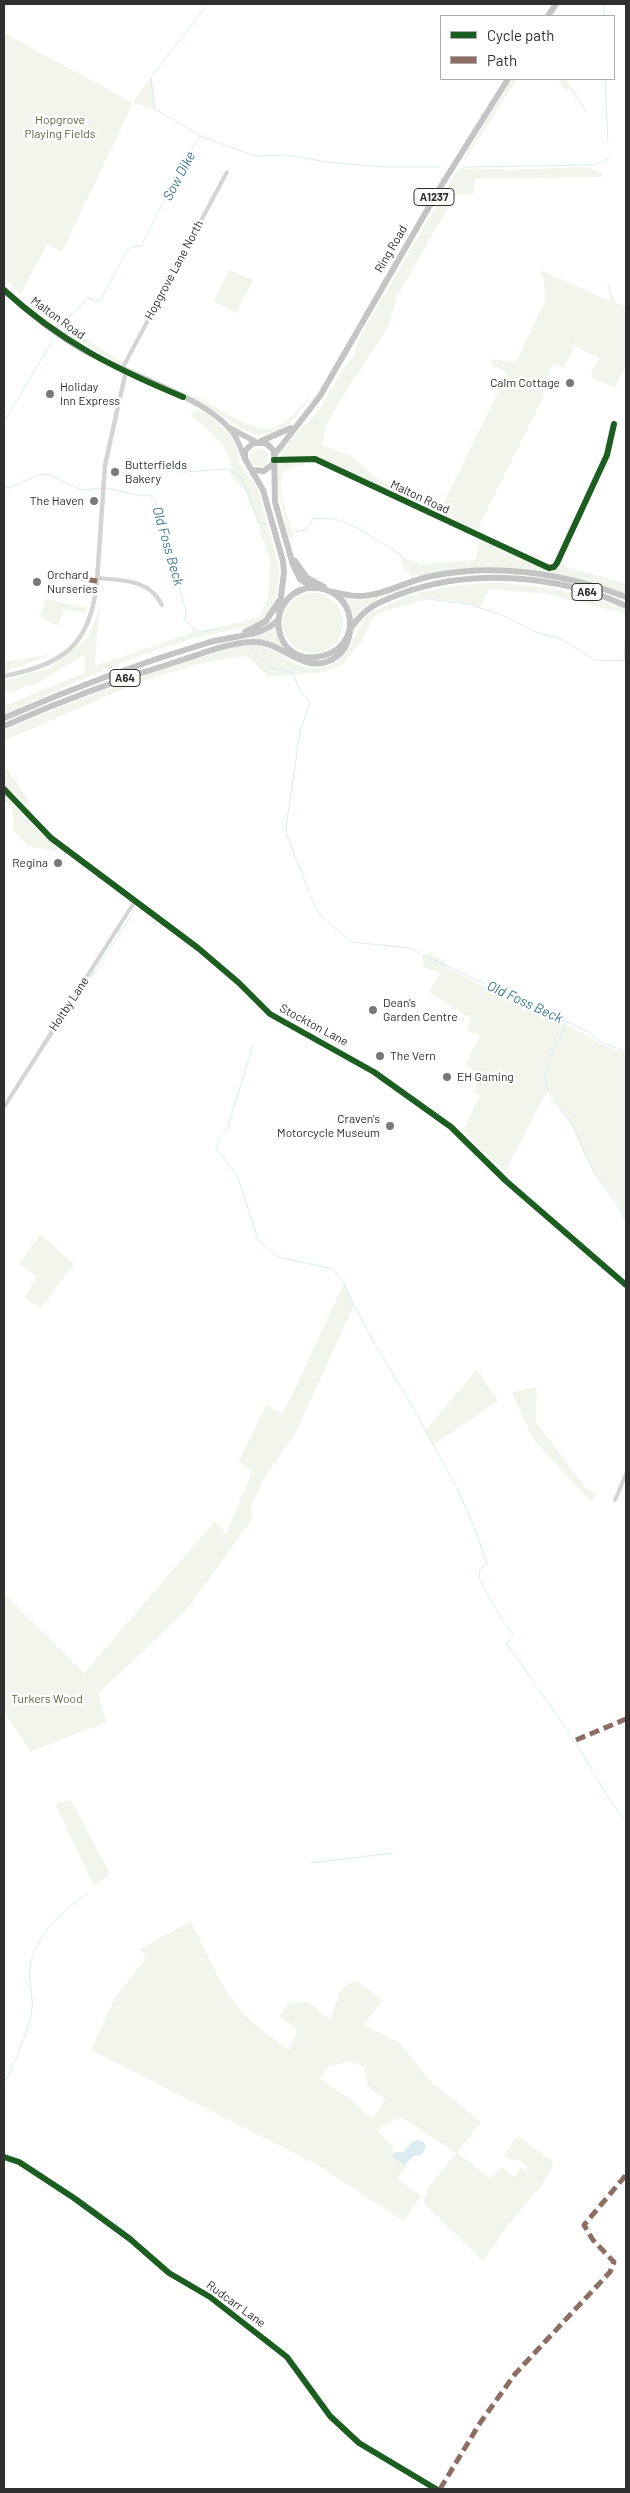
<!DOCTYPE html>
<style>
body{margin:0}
#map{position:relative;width:630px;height:2493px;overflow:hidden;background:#fff;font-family:Barlow,sans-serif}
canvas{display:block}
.frame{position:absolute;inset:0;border:5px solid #2f2f2f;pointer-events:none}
.legend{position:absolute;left:440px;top:15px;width:175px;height:65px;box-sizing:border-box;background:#fff;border:1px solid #acacac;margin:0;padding:6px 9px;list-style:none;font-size:15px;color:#2f2f2f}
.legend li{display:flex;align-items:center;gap:10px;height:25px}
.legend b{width:25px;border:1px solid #acacac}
</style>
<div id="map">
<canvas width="630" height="2493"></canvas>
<div class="frame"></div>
<ul class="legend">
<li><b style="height:6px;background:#1b5e20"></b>Cycle path</li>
<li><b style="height:6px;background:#8d6e63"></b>Path</li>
</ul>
</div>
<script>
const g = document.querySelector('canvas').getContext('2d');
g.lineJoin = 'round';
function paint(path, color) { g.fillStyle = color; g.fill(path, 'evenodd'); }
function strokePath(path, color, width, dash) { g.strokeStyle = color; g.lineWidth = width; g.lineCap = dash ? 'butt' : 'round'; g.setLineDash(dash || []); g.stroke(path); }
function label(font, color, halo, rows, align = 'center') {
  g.font = font + ' Barlow,sans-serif'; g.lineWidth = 5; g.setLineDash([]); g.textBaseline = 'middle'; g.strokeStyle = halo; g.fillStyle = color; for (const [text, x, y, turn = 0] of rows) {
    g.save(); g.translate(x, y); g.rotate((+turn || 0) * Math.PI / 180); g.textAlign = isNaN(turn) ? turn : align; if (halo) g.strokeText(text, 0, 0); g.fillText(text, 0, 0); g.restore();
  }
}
paint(new Path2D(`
 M4 33 133 103 151 77 155 109 133 103 62 252 47 244 21 294 4 278Z
 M512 79H517L465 161 464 158Z
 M557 79H566L587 111 585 112 570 89 566 92Z
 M586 167 602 173V177L475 179 473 195 456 194 397 296 388 327 337 405 326 427 322 445 352 456 373 476 411 498 410 501C383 490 332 458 307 456L305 464 284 471C275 489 289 518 294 537L289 538 277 482V467L282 450 319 410 347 362 354 357 357 342 454 175 459 168 510 170Z
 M229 270 253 280 236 313 214 301Z
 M540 270 610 301 607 279 615 302 626 307V366L615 388 590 376 599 358 565 341 574 347 564 368 554 363 544 386 543 398 476 532 438 514 507 375 504 370 492 366 491 359 516 362 545 301 544 280Z
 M34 305 123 363 122 365C91 350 57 331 34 305Z
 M311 395C301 412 292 424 274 435L273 432C249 440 239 426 220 414 210 408 199 402 189 397L196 396C213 405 247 428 266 429 284 429 301 406 311 395Z
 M194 410 205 413 216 421 230 436 235 444 241 466 258 490 279 567C280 583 277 604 265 617 256 627 207 634 192 639 127 657 65 687 4 714V706L84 673 85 654 40 682 4 694V681L50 668 88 637 100 607 94 666 191 633 192 627 200 632 259 617 268 598 270 560 247 494 230 474C237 451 206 428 190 415Z
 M250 458a9 9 0 1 1 18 0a9 9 0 1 1-18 0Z
 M479 540 549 570H556L562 560 565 567 626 583V594C548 568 492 562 411 577L402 557 421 564 476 560Z
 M493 583C542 584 581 593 626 610V614L547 594 490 589 480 607 453 601 428 599 387 610 373 618 362 641 342 665 325 672 269 677 246 656 201 663 137 683 4 741V731C64 705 124 681 187 662 207 656 228 647 249 645 277 641 294 677 327 666 351 659 352 636 365 618 368 613 378 609 384 606 422 589 452 585 493 583Z
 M283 623a30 30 0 1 1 60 0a30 30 0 1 1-60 0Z
 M381 597 358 611 353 620 342 598 358 601Z
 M46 599 87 607 86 613 64 610 58 626 40 617Z
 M276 627 288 651 251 639Z
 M53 654 4 672V662Z
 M4 764 29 801 25 805 4 782Z
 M4 794 35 828 59 849 57 852 28 846 12 829 14 823 12 807 4 801Z
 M430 952 445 962V967L502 996 583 1033 597 1043 624 1053 626 1044V1222L617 1202 593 1171 577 1139 575 1130 548 1089 505 1172 463 1131 480 1095 474 1092 478 1078 473 1075 475 1070 465 1065 480 1036 466 1030 471 1019 429 992 440 973 424 967 422 957Z
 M40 1234 74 1264 41 1308 25 1298 37 1276 19 1264Z
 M344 1283 354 1305 295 1434 263 1480 250 1509 253 1518 188 1608 98 1694 107 1722 30 1752 4 1710V1594L84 1673 215 1521 226 1534 252 1472 239 1461 266 1405 283 1414Z
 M477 1369 498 1401 433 1445 425 1431Z
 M537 1387 536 1422 587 1489 597 1494 591 1502 533 1439 512 1392Z
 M71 1800 110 1874 94 1886 55 1804Z
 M191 1921C205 1949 218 1982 238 2007 252 2024 271 2037 288 2050L298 2031 279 2015 290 2003 308 2002 330 2020 340 1991 356 1980 382 2000 364 2025 400 2043 430 2081 481 2122 457 2153 491 2179 502 2167 514 2177 520 2167 525 2171 528 2167 518 2158 514 2161 504 2155 515 2139 519 2137 551 2160 553 2165 545 2181 505 2229 483 2261 424 2203 428 2188 456 2153 401 2117 376 2129 394 2147 392 2156 406 2167 398 2177 399 2180 421 2196 404 2221 316 2164 91 2050 115 1998 146 1958 140 1949ZM350 2061 364 2067 369 2089 385 2099 372 2119 350 2099 320 2079 329 2066Z`), '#f2f5ec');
paint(new Path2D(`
 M417 2140 424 2142 426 2146 422 2155 414 2156 405 2164 407 2167 392 2156 394 2152H404L411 2143Z`), '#daebf1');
strokePath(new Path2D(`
 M604 16V4
 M605 79 608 142
 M200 135 155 109 151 77 208 4
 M464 167 595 165 610 158
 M63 325 87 298 98 301 101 299 127 251 132 247 141 246 182 165 200 136 255 156 288 155 326 162 384 167H439
 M4 422 54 338
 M123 473 129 470 141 468 159 471 186 472 226 469 238 474 243 481 260 523 265 524
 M4 487 9 488 41 474 49 475 82 490 102 488
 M106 488 143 496 150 495 155 500 186 611 185 621 200 632 222 627
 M294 532 306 530 314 518 335 519 360 529 401 555 407 572
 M421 592 428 599 468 604 500 614 536 632 561 639 595 660 626 661
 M252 650 272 668 292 672 300 691 310 702 300 732 286 826 287 835 309 892
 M624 660 626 630
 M311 896 317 910 323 918 352 942 410 948 421 954
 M423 955 587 1031 602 1043 626 1051
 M565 1022C562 1042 544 1061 545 1079 547 1098 566 1113 574 1128 581 1141 585 1157 593 1170 604 1189 617 1200 626 1222
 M253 1045 227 1130 219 1139 216 1148 237 1175 258 1239 262 1244 278 1257 333 1269 344 1283 351 1300 376 1346 404 1392 457 1488 474 1527 487 1563 480 1570 479 1578 502 1620 514 1635 506 1643 573 1738 593 1771
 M16 1091 133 913
 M595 1775 611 1802 626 1821
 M310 1863 393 1853
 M4 2083C15 2062 25 2039 31 2016 35 2000 28 1982 30 1966 36 1932 62 1912 88 1893
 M12 2154 44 2175
 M4 2162 17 2163
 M43 2180 108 2225
 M80 2200 115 2222 136 2241
 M117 2232 129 2243
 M142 2253 161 2270 184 2284`), '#daebf1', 1);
strokePath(new Path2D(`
 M122 369 227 172
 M274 460 315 459 549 568 554 567 557 563 607 455 614 424
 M98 578C124 581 149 579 162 605
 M4 1107 135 901
 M615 1500 626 1474
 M4 2157 19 2162 74 2198 130 2239 169 2273 210 2297 287 2357 330 2416 359 2443 436 2489`), '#d4d4d4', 4);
strokePath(new Path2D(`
 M4 676C64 664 91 645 97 581L105 465 126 371
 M4 789 51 838 198 948 239 983 270 1014 374 1072 451 1127 506 1181 626 1285`), '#d4d4d4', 4.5);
strokePath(new Path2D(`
 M4 290C28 312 54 334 83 350 122 372 199 395 228 427 236 435 240 446 244 457
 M230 428 256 442`), '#c7c7c7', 5.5);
strokePath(new Path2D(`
 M548 16 556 4
 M261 441 291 428
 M275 454 320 396 441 186 508 79
 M252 470 264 471 274 463
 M295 561 307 578 324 587
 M307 588C358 583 367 651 316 657 273 663 263 599 307 588Z
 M328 591C339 593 351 597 362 596 386 595 408 580 432 576 497 563 565 574 626 597
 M279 613 284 572 283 561 263 490 245 459V451L253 443H266L274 451 275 502 293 565 300 579 313 588
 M351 628C366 606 379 602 403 593 473 568 560 575 626 606
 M245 632 266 621 279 601
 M4 718C70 689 137 664 207 643 228 636 263 637 278 620
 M4 726C63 700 123 678 185 659 206 652 229 643 251 642 282 639 304 679 336 657 345 651 348 643 350 632`), '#c4c4c4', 6);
strokePath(new Path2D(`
 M59 575 97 581
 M576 1740 626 1719
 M440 2489 480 2423 515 2374 610 2272 614 2262 593 2240 584 2225 626 2175`), '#8d6e63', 5, [10, 5]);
strokePath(new Path2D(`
 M4 290C60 341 113 368 183 397
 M274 460 315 459 549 568 554 567 557 563 607 455 614 424
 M4 789 51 838 198 948 239 983 270 1014 374 1072 451 1127 506 1181 626 1285
 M4 2157 19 2162 74 2198 130 2239 169 2273 210 2297 287 2357 330 2416 359 2443 436 2489`), '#1b5e20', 6);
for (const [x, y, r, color] of [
 [570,383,5,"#787878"],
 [50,394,5,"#787878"],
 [115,472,5,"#787878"],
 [94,501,5,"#787878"],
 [37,582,5,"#787878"],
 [58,863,5,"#787878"],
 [373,1010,5,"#787878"],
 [380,1056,5,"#787878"],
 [447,1077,5,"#787878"],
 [390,1126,5,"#787878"]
]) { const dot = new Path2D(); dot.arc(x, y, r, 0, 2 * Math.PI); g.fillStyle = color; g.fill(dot); strokePath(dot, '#fff', 2); }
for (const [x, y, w] of [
 [434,197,40],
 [587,592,30],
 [125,678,30]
]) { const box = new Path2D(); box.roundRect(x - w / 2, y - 8.5, w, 17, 4); g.fillStyle = '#fff'; g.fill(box); strokePath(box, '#2f2f2f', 1); }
label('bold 11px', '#2f2f2f', null, [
 ["A1237",434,197],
 ["A64",587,592],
 ["A64",125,678]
]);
label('12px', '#576a3d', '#fff', [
 ["Hopgrove",60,120],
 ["Playing Fields",60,134],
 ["Turkers Wood",47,1699]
]);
label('12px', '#2f2f2f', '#fff', [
 ["Ring Road",391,249,-60],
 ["Hopgrove Lane North",174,270,-62],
 ["Malton Road",58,318,36],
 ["Malton Road",420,497,25],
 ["Holtby Lane",69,1004,-57],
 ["Stockton Lane",314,1025,28],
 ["Rudcarr Lane",236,2304,36]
]);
label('12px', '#2f2f2f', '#fff', [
 ["Calm Cottage",560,383,"right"],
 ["Holiday",60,387],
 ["Inn Express",60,401],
 ["Butterfields",125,465],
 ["Bakery",125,479],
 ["The Haven",84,501,"right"],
 ["Orchard",47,575],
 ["Nurseries",47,589],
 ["Regina",48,863,"right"],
 ["Dean's",383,1003],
 ["Garden Centre",383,1017],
 ["The Vern",390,1056],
 ["EH Gaming",457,1077],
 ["Craven's",380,1119,"right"],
 ["Motorcycle Museum",380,1133,"right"]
], 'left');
label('italic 14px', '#3e7890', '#fff', [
 ["Sow Dike",179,176,-62],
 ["Old Foss Beck",168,546,74],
 ["Old Foss Beck",525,1002,25]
]);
</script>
